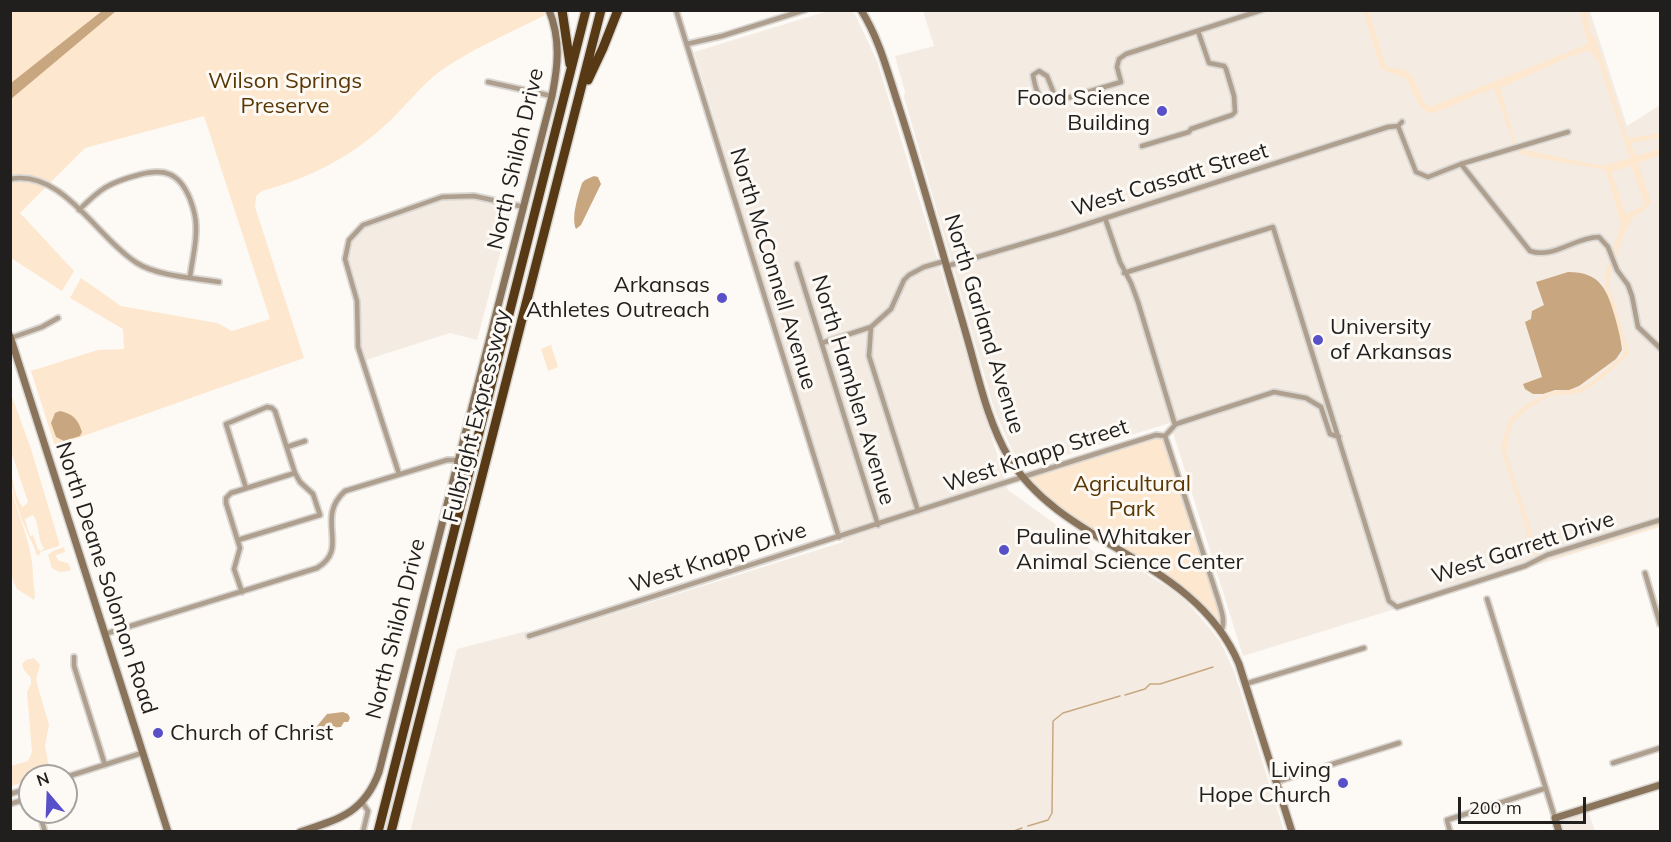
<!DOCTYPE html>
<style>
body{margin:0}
#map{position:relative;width:1671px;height:842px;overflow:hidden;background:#fdfaf6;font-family:Mulish,sans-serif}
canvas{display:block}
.frame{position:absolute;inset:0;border:12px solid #201f1e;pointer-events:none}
.north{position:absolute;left:18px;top:764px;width:60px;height:60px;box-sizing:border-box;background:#fdfaf6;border:2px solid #a5a2a0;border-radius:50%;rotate:341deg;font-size:16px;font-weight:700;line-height:24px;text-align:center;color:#201f1e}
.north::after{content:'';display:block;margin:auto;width:21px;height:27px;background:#5750c8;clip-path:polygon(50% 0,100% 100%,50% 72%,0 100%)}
.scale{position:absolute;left:1458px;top:797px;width:128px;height:27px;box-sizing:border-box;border:3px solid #201f1e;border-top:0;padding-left:8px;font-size:18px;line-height:21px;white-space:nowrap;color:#201f1e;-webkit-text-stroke:4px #fdfaf6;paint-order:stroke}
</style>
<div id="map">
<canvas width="1671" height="842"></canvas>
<div class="frame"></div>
<div class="north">N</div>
<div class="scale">200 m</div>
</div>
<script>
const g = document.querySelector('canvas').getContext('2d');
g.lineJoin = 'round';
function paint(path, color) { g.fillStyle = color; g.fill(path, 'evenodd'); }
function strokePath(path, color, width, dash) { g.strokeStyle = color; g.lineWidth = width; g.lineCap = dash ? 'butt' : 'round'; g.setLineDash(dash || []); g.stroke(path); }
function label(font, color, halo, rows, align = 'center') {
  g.font = font + ' Mulish,sans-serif'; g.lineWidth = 6; g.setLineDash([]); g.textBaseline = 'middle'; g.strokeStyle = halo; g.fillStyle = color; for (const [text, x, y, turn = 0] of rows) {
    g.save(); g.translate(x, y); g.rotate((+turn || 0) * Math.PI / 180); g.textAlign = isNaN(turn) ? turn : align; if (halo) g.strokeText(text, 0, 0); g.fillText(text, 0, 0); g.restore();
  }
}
paint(new Path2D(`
 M828 11H850L855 14 877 61 1008 490 1107 561 1120 558 1169 588 1186 601 1208 626 1221 643 1234 671 1284 831 410 832 457 649 527 631 530 640 843 542 694 52Z
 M923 11H1590L1627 126 1660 105V527L1243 656 1170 423 1028 467 1013 452 995 412 904 97 905 92 895 56 934 46Z
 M463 195 513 205 477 340 450 333 363 361 358 347V311L346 267 349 240 363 225 433 200Z
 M1587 808 1595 831H1559L1555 818Z`), '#f4ece3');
paint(new Path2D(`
 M12 11H544L545 15C510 33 471 49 439 72 418 88 403 110 383 127 349 158 307 179 262 191L256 196 255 207 304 358 55 446 31 371 98 350 124 349 123 329 70 298 81 278 121 306 217 323 232 331 270 319 204 116 85 148 20 213 74 271 62 291 11 258 10 12Z
 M1363 11H1369L1385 64 1387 68C1392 68 1398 68 1402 69 1419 74 1417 99 1430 107L1588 44 1582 20V11H1587L1590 32 1596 39 1627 136 1630 138 1660 133V138L1631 143 1635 156 1660 149V155L1638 163 1651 202C1647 210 1638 212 1633 218 1623 230 1614 263 1610 278L1609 285 1629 352 1628 355 1601 379 1581 393 1550 396 1530 407 1512 423 1506 451 1539 556 1545 558 1660 523V526L1542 562 1538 561 1534 555 1501 448 1509 419 1530 402 1555 391 1580 388 1591 382 1622 356 1625 351 1605 284V274L1621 224 1607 174 1604 170 1533 157 1516 152 1494 88 1434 113C1419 115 1413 91 1407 79L1381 69ZM1586 51H1591L1599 63 1630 158 1602 166 1520 149 1516 145 1500 88 1569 57ZM1631 166 1645 204 1643 206 1626 214 1612 174 1613 171Z
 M551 345 558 367 548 371 541 349Z
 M10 391 31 449 59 542V546L40 552 39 556 36 554C35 546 30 540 27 532 20 515 11 493 11 474 15 485 14 497 23 507L28 502 11 451ZM33 515C41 526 37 540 44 548L41 551 38 549 33 535 30 536 25 519Z
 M1154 437H1160L1165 441 1217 603 1222 624H1219L1200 602 1182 587 1067 514 1049 500 1028 479V476L1038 473 1039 475Z
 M11 487C18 517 33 545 33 577 33 585 36 591 34 600L17 589 13 581 10 565Z
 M64 547 65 552 56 555V557L59 561 68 563 71 569 69 571 59 572 52 568 48 555 53 551Z
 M34 658 40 665 36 680 49 725 45 746 49 767 43 775 30 776V780L11 786V766L28 761 32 752 27 692 31 684V678L24 670 22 664 26 660Z`), '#fde7ce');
paint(new Path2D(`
 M102 11H116L11 99V83Z
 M594 176 598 177 601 184 581 225 576 229C571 217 578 196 582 183L585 180Z
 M1568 272C1601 272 1607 290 1615 317 1618 328 1621 339 1622 350L1616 359 1579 386 1569 390H1555L1543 394H1533L1525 389 1523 384 1542 377 1525 322 1531 319 1532 311 1544 305 1536 282Z
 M60 411C73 414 78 419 82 432L80 436 64 441 56 437 51 423 55 413Z
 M343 712 348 714 350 718 348 722H344L341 727 327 728 317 734 312 732 327 714Z`), '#c8a780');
strokePath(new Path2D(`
 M1125 695 1145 689 1150 684H1160L1213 667
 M1028 826 1048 820 1052 813 1053 721 1063 713 1120 696
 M1011 832 1022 828`), '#c8a780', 1.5);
const street = new Path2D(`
 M676 10 839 537
 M687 44 722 36 805 10
 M488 82 552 96
 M1057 101 1047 76 1039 71 1033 75C1035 87 1037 96 1048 103L1057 101 1121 82 1117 67 1119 59 1126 54 1262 10
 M1398 126 1416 172 1428 177 1461 164 1568 132
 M1142 146 1189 132 1191 129 1232 115 1235 112 1234 96 1226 69 1224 66 1209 63 1198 31
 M1461 164 1530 251C1554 259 1575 237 1599 237L1608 247 1617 270 1628 285 1632 296 1638 327 1660 348
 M10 179C63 169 97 238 137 263 157 276 195 278 219 282
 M79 210C100 189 108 183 138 175 164 168 179 172 190 199 193 207 196 217 196 226 197 243 192 260 190 277
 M1105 218 1120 262 1131 283 1138 302 1175 425
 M797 264 878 525
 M947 266 1059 233 1388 127 1398 126 1402 122
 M1124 273 1273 227 1389 601 1397 607 1525 566 1547 555 1660 520
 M871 327 869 356 918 511
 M11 338 42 327 58 318
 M822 343 871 327 891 309 904 280 909 275 924 267 945 261
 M1165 436 1176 424 1274 392 1306 398 1321 407 1330 434 1339 437
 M1165 436 1218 599C1221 610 1226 620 1221 632
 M287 447 305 441
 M399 474 358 347 357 301 345 259 349 240 363 225 442 197 474 196 524 207
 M238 540 320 515 313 494 300 482 295 473 275 411 272 408 267 407 226 424 246 488
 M1645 573 1660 624
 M242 592 234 569 240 548 226 503V498L231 493 295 473
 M1487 599 1555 818
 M105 634 317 568C351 548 314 519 345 491L447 460H457
 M529 636C738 570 946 500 1156 435L1165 436
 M74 657V666L105 765
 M1245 684 1364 648
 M1613 763 1660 748
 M66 777 142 753
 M1276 782 1399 743
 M10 794 30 788
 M362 802 368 811 363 832
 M10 804 30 798
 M39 812 45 832
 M1450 832 1447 820 1546 788`);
const secondary = new Path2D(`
 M861 10C880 40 888 74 899 107 923 182 944 258 966 334 978 375 987 421 1009 458 1065 549 1194 557 1239 664L1292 832
 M10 336 168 832
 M300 832C339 819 364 813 379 772 435 546 495 322 552 96 558 66 561 40 549 10
 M1559 832 1555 818 1660 785`);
const highway = new Path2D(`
 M562 10 570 64
 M588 80 603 48 618 10
 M378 832 586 10
 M391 832 601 10`);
strokePath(street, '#dad7d3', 8);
strokePath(secondary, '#dad7d3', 10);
strokePath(highway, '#dad7d3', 12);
strokePath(street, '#ae9f8e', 4.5);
strokePath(secondary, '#89735b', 7);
strokePath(highway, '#573a15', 9);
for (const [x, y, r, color] of [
 [1162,111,6,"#5750c8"],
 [722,298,6,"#5750c8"],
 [1318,340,6,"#5750c8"],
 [1004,550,6,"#5750c8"],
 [158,733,6,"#5750c8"],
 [1343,783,6,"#5750c8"]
]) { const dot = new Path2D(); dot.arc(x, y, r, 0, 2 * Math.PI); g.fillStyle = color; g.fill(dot); strokePath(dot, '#fdfaf6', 2); }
label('22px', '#593705', '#fdfaf6', [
 ["Wilson Springs",285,81],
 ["Preserve",285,106],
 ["Agricultural",1132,484],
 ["Park",1132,509]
]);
label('22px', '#201f1e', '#fdfaf6', [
 ["Food Science",1150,98],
 ["Building",1150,123],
 ["Arkansas",710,285],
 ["Athletes Outreach",710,310],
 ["University",1330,327,"left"],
 ["of Arkansas",1330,352,"left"],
 ["Pauline Whitaker",1016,537,"left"],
 ["Animal Science Center",1016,562,"left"],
 ["Church of Christ",170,733,"left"],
 ["Living",1331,770],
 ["Hope Church",1331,795]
], 'right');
label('22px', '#201f1e', '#fdfaf6', [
 ["North Shiloh Drive",516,159,-77],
 ["West Cassatt Street",1170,180,-17],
 ["North McConnell Avenue",773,269,73],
 ["North Garland Avenue",984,324,73],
 ["North Hamblen Avenue",853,390,73],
 ["Fulbright Expressway",477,416,-76],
 ["West Knapp Street",1036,456,-18],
 ["West Garrett Drive",1523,548,-18],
 ["West Knapp Drive",718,558,-18],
 ["North Deane Solomon Road",106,578,72],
 ["North Shiloh Drive",396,629,-76]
]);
</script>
